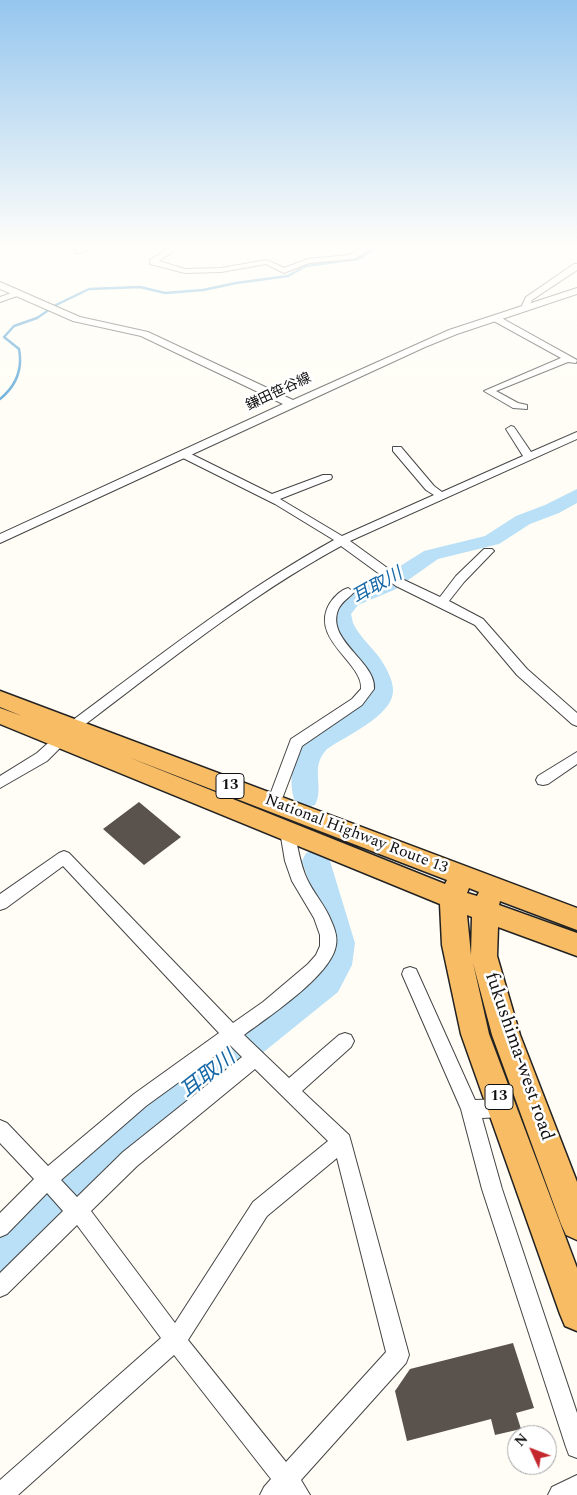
<!DOCTYPE html>
<meta charset="utf-8">
<style>
body{margin:0}
#map{position:relative;width:577px;height:1495px;overflow:hidden;background:#fffdf5;font-family:Spectral,serif}
canvas{display:block}
.north{position:absolute;left:507px;top:1425px;width:50px;height:50px;box-sizing:border-box;background:#fff;border:1px solid #a0a0a0;border-radius:50%;rotate:313deg;font-size:14px;font-weight:700;line-height:20px;text-align:center;color:#111}
.north::after{content:'';display:block;margin:auto;width:18px;height:22px;background:#c4262e;clip-path:polygon(50% 0,100% 100%,50% 72%,0 100%)}
</style>
<div id="map">
<canvas width="577" height="1495"></canvas>
<div class="north">N</div>
</div>
<script>
const g = document.querySelector('canvas').getContext('2d');
g.lineJoin = 'round';
function strokePath(path, color, width, dash) { g.strokeStyle = color; g.lineWidth = width; g.lineCap = dash ? 'butt' : 'round'; g.setLineDash(dash || []); g.stroke(path); }
function paint(path, color) { g.fillStyle = color; g.fill(path, 'evenodd'); }
function label(font, color, halo, rows, align = 'center') {
  g.font = font + ' Spectral,"Noto Sans JP",serif'; g.lineWidth = 5; g.setLineDash([]); g.textBaseline = 'middle'; g.strokeStyle = halo; g.fillStyle = color; for (const [text, x, y, turn = 0] of rows) {
    g.save(); g.translate(x, y); g.rotate((+turn || 0) * Math.PI / 180); g.textAlign = isNaN(turn) ? turn : align; if (halo) g.strokeText(text, 0, 0); g.fillText(text, 0, 0); g.restore();
  }
}
strokePath(new Path2D(`
 M0 399C16 386 23 370 19 349L4 337 14 326 37 318 56 305 89 289 140 287 165 293 203 290 236 283 288 276 306 266 358 259 376 248`), '#3f96cf', 2.5);
paint(new Path2D(`
 M577 489V503L559 513 530 524 499 544 438 559 394 590 358 605 351 614 353 623C359 636 370 645 379 657 385 666 394 680 393 692 392 716 344 737 327 749 309 768 325 786 315 805L306 808 297 805C291 795 291 782 292 771 296 735 330 726 355 707 360 703 366 700 369 694 371 662 334 644 329 614L342 595 378 580 424 551 485 536 516 516 545 505Z
 M316 850 326 853 330 861 355 943 352 965 338 992 131 1159 13 1275 0 1280V1237L107 1135 316 972C337 943 312 893 302 861L306 853Z`), '#b9e0f7');
paint(new Path2D(`
 M139 802 181 837 144 865 103 829Z
 M513 1343 534 1408 516 1413 521 1429 495 1435 491 1419 407 1441 395 1391 410 1369Z`), '#5a524d');
const minor = new Path2D(`
 M79 248H90L81 253H75V249Z
 M169 248H178L159 261 185 269 221 268 267 260 284 268 308 259 349 255 361 248H371L354 259 309 263 284 273 266 264 221 272 185 273 150 264V260Z
 M574 264H577V270L532 300 528 310H522L521 308 526 297Z
 M17 291 21 293 20 295 0 302V297Z
 M492 316H498L577 360 576 363 568 362 496 391 518 403 527 405V409L513 408 484 391 561 358 492 320Z
 M511 426 514 427 531 452 577 432V439L350 541 404 580 440 597 456 576 484 549H492L494 551 492 553 464 582 449 601 483 619 527 669 577 713V726L572 724 517 675 475 625 396 586 341 546C247 597 164 665 79 729H69L67 726 69 723C155 659 240 592 334 540L275 504 179 456V452H187L272 494 323 475H331L332 477 331 479 280 499 342 536 434 495 426 490 393 451V447H401L434 486 442 492 523 456 506 429Z
 M348 588 354 592C349 598 341 602 338 610 326 641 377 662 374 689L362 705 302 746 279 807 274 809 269 807 267 803 291 739 352 699 361 689C364 663 308 639 330 603 334 597 341 590 348 588Z
 M62 734 67 735 69 739 47 761 0 788V776L37 753 57 735Z
 M577 752V764L548 784 543 785 538 784 536 780 538 776Z
 M287 825 292 827 294 831C298 847 300 864 307 879 313 892 323 903 329 916 333 925 338 935 336 945 332 975 268 1017 244 1035L289 1078 339 1035 345 1033 351 1035 354 1041 351 1047 302 1091 349 1135 351 1142 409 1355 406 1363 301 1480 310 1495H260L264 1487 271 1479 174 1355 18 1495H0V1480L161 1338 77 1225 7 1294 0 1297V1273L63 1211 47 1193 7 1234 0 1237V1213L34 1179 0 1143V1120L7 1123 48 1166 134 1094 219 1033 63 866 6 908 0 910V894L59 853 64 851 69 853 233 1023 263 1002 308 964 316 955 320 946V935L314 918 292 881 285 861 280 831 282 827ZM230 1045 242 1057 123 1152 77 1197 61 1180 146 1106ZM255 1069 328 1141 253 1202 175 1323 91 1211 137 1166ZM337 1158 386 1352 286 1462 188 1340 267 1216Z
 M410 967 416 969 475 1100 502 1099 508 1102 511 1108 508 1114 502 1117 482 1118 502 1189 577 1413V1458L569 1455 566 1447 482 1189 461 1109 402 974 404 969Z
 M577 1475V1495H548L552 1487Z`);
const tertiary = new Path2D(`
 M0 282 80 317 148 332 293 400 449 330 577 288V294L457 334 425 347 0 543V534L283 404 141 336 73 321 0 289Z`);
const trunk = new Path2D(`
 M0 691 577 908V930L500 901 499 905 577 933V956L498 927 497 956 520 1035 577 1182V1240L566 1235 561 1224 492 1035 473 963 489 1034 577 1268V1331L565 1326 560 1314 461 1034 442 945 440 904 0 724V708L22 716 0 707ZM128 757 447 880 445 884ZM469 888 479 892 477 896 467 893ZM467 915 472 917 471 955Z`);
strokePath(minor, '#444', 2);
strokePath(tertiary, '#444', 2);
strokePath(trunk, '#222', 3);
paint(minor, '#fff');
paint(tertiary, '#fff');
paint(trunk, '#f7bc64');
const sky = g.createLinearGradient(0, 0, 0, 457);
sky.addColorStop(0, '#95c6ee');
sky.addColorStop(0.54, '#fffefa');
sky.addColorStop(1, '#fffefa00');
g.fillStyle = sky;
g.fillRect(0, 0, 577, 457);
label('14px', '#111', '#fff', [
 ["鎌田笹谷線",279,393,-25]
]);
for (const [x, y, w] of [
 [230,786,28],
 [499,1097,28]
]) { const box = new Path2D(); box.roundRect(x - w / 2, y - 12.5, w, 25, 4); g.fillStyle = '#fff'; g.fill(box); strokePath(box, '#111', 1); }
label('bold 15px', '#111', null, [
 ["13",230,786],
 ["13",499,1097]
]);
label('16px', '#111', '#fff', [
 ["National Highway Route 13",356,835,21]
]);
label('italic 18px', '#1768a6', '#fff', [
 ["耳取川",378,587,-29]
]);
label('19px', '#111', '#fff', [
 ["fukushima-west road",518,1057,71]
]);
label('italic 21px', '#1768a6', '#fff', [
 ["耳取川",209,1076,-38]
]);
</script>
